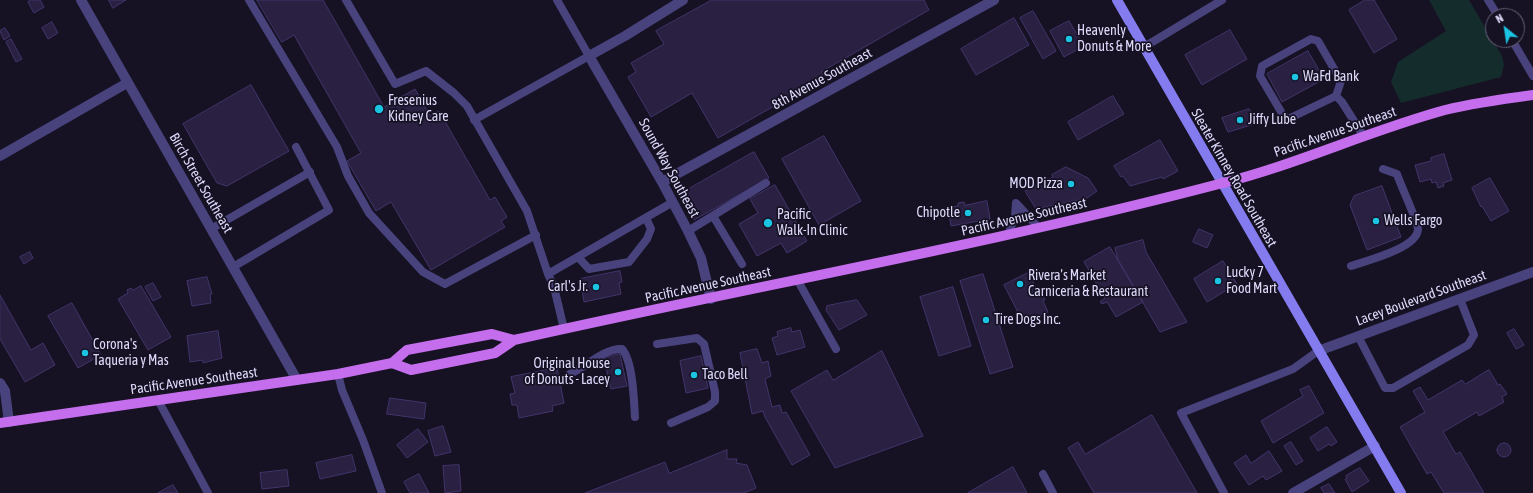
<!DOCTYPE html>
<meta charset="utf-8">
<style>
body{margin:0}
#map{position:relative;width:1533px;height:493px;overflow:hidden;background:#161223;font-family:"Asap Condensed",sans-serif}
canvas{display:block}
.north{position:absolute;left:1485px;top:8px;width:40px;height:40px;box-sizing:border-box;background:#161223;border:1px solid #666279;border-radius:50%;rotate:330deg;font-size:11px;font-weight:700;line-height:16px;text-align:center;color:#ded9fa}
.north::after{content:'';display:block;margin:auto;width:14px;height:18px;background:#1cc4e3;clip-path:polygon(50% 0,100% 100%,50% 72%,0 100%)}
</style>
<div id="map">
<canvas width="1533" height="493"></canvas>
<div class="north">N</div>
</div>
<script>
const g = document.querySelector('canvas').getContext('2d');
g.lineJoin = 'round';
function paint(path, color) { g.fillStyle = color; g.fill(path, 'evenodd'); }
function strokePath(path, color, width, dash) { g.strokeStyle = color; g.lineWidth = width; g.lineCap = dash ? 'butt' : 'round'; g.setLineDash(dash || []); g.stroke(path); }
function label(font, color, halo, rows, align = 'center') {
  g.font = font + ' "Asap Condensed",sans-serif'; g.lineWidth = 3.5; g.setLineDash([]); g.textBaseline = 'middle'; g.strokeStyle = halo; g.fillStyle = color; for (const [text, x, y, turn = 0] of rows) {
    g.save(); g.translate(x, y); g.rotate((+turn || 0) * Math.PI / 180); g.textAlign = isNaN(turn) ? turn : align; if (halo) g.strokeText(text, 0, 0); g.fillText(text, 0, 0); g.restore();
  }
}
paint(new Path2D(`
 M1429 0H1469L1502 56 1504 65 1501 77 1401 103 1391 82 1398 62 1446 31Z`), '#152c2d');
const building = new Path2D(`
 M32 0H40L44 7 34 13 28 2Z
 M109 0H126L113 8Z
 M257 0H323L384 107 415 89 430 116 439 111 490 200 495 197 507 217 501 221 505 227 431 270 391 202 376 211 347 161 361 153 294 35 282 42Z
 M712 0H924L929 10 821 72 825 77 718 138 692 93 651 117 628 77 636 72 631 63 664 44 656 31Z
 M1365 0H1374L1397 39 1374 53 1349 10Z
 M1033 11 1056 51 1043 59 1020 18Z
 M1014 18 1029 45 976 75 961 49Z
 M1069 21 1084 46 1064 57 1050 31Z
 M52 22 58 33 48 39 42 28Z
 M5 28 10 36 4 40 0 31Z
 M1230 30 1247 59 1202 85 1185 55Z
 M11 39 22 59 16 62 6 42Z
 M1308 51 1324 79 1282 102 1267 74Z
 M251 85 289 151 227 186 217 183 183 124Z
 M1113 96 1124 114 1078 140 1068 122Z
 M1249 109 1258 123 1228 132 1222 118Z
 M824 136 861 201 819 225 782 159Z
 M1160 140 1178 171 1163 179 1162 177 1130 186 1123 176 1121 177 1114 166Z
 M754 152 769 178 694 220 680 194Z
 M1444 154 1452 180 1443 183 1444 186 1438 188 1436 182 1432 183 1431 179 1420 182 1415 165 1431 161V158Z
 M1066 167 1088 178 1097 191 1087 198 1036 209 1025 191 1048 178 1049 179 1053 177 1052 175Z
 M1490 178 1509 211 1491 221 1482 206 1481 207 1472 188Z
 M775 185 807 241 787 253 781 243 757 256 739 224 758 213 750 199Z
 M1382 186 1401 237 1367 250 1350 205 1354 196Z
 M987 201 990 219 951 226 948 208 958 206V203L964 202 965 205Z
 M1199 229 1213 235 1207 248 1193 242Z
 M1143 240 1146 252 1187 322 1160 332 1118 260 1115 248Z
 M1110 247 1143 302 1116 317 1107 302 1102 304 1100 302 1105 298 1084 262Z
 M30 252 33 258 24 264 20 257Z
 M1223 261 1237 284 1207 302 1194 279Z
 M620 271 622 282 619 283 621 294 584 302 580 279Z
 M1028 273 1038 291 1040 290 1045 300 1043 301 1048 312 1024 324 1004 285Z
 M983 274 1013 367 990 374 960 281Z
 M207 277 212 294H210L211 303 192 306 187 281Z
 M153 283 161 297 153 301 145 287Z
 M141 286 171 337 148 350 118 299 128 293 127 290 131 288 133 290Z
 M953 287 971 346 939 356 920 297Z
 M0 295 31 350 43 343 55 365 25 382 0 339Z
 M857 300 867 315 839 330 826 310 827 306Z
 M72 303 101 355 78 368 48 316Z
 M791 328 792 332 800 330 805 347 777 355 772 338 778 336 777 332Z
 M1514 329 1524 345 1516 349 1507 333Z
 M218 331 222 358 203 363V360L190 362 187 336Z
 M757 349 762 363 768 361 771 376 765 379 772 407 780 405 782 413 786 412 810 455 792 465 765 417 763 411 752 414 740 353Z
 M882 351 923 436 835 468 791 391 827 370 833 380Z
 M620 354 627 386 611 389 604 358Z
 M701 356 708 388 686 393 680 361Z
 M557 368 564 403 552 406 553 411 519 418 517 405H512L510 394 515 393 511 377Z
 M1489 370 1498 385 1500 384 1507 394 1502 397 1504 402 1479 416 1477 412 1443 432 1456 454 1460 452 1484 493H1444L1431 472 1427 474 1400 427 1425 412 1413 391 1420 387 1428 400 1462 380 1465 384Z
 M1309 386 1324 413 1273 443 1261 421 1303 396 1300 390Z
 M390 398 426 403 424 419 387 414Z
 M1152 415 1197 493H1094L1068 448 1078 442 1085 454Z
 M443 426 451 452 435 456 428 431Z
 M1327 427 1337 442 1331 446 1329 444 1318 451 1310 438Z
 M418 429 428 442 407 458 397 445Z
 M1291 442 1303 461 1296 465 1284 446Z
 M1497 450a7 7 0 1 1 14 0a7 7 0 1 1-14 0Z
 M727 450V459H737L736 463 747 465 756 488 744 493H585L665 462 669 473Z
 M1269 451 1282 471 1266 480 1263 476 1249 485 1234 463 1246 455 1251 463Z
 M352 455 356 471 320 479 316 463Z
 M459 465 461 491 445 493 443 466Z
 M1013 467 1027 493H968Z
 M1360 468 1369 481 1352 492 1345 479 1347 478 1346 476Z
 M287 470 289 486 262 489 260 473Z
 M419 474 429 493H410L404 482Z
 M1329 484 1335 493H1324L1321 488Z
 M173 485 178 493H158Z`);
paint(building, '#292042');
strokePath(building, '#42356b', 1);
strokePath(new Path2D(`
 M249 0 337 147 348 176 369 213 423 272 445 284 536 235
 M346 0 395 84 426 71 454 93 467 106 527 211 548 274 554 287 564 329
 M1488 0 1498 16
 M1311 39 1318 41 1341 81 1336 96 1288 119 1283 115 1260 76 1262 66Z
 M1512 40 1533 76
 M1144 47 1222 0
 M1336 96 1342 102 1364 137
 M474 120 589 56 557 0
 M713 216 742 264
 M211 229 310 172
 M688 231 766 183
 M1008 235 1015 216 1016 203 1039 228
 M578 257 589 269 629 262 647 239 651 229 646 218
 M1351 266C1366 261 1418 248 1418 229 1418 222 1400 184 1397 174L1383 169
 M233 267 329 210 296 147
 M548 274 673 202
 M798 281 836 349
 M1358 336 1385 388H1393L1468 345 1474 335 1460 299
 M657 344 697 338 704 344 715 392V401L708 407 671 423
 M338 374 342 390 363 440 382 493
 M570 374C586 367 604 348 622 349 633 361 634 401 635 417
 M158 400 208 493
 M1043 474 1053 493
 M1224 493 1181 413 1293 369 1318 351`), '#48427d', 8);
strokePath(new Path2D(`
 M81 0 297 380
 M683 0 625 36 589 56 662 182 688 231 701 258 711 299
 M0 156 127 83
 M662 182 994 0
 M1318 351 1533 272
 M0 383 5 391 9 422
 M1293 493 1375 446`), '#48427d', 10);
strokePath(new Path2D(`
 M1117 0 1401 493`), '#847cee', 10);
strokePath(new Path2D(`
 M392 363 411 370 495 353 514 340C749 287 986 245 1219 184 1296 165 1368 131 1445 110 1474 103 1503 99 1533 95
 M0 423 338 374 392 363 407 350 492 334 514 340`), '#c46ded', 10);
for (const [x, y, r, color] of [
 [1069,39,4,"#1cc4e3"],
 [1295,77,4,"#1cc4e3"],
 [379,109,5,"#1cc4e3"],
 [1240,120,4,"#1cc4e3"],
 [1071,184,4,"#1cc4e3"],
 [968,213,4,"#1cc4e3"],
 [1376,221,4,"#1cc4e3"],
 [768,223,5,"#1cc4e3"],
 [1218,281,4,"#1cc4e3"],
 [1020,284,4,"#1cc4e3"],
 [596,287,4,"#1cc4e3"],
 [986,320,4,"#1cc4e3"],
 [85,353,4,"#1cc4e3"],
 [618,372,4,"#1cc4e3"],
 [694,375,4,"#1cc4e3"]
]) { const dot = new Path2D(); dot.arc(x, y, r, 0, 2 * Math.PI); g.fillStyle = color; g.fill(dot); strokePath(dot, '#161223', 1.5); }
label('14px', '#ded9fa', '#161223', [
 ["Heavenly",1077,31],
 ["Donuts & More",1077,47],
 ["WaFd Bank",1303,77],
 ["Fresenius",388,101],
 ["Kidney Care",388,117],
 ["Jiffy Lube",1248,120],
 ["MOD Pizza",1063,184,"right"],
 ["Chipotle",960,213,"right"],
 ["Pacific",777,215],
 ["Walk-In Clinic",777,231],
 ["Wells Fargo",1384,221],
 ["Lucky 7",1226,273],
 ["Food Mart",1226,289],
 ["Rivera’s Market",1028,276],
 ["Carniceria & Restaurant",1028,292],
 ["Carl's Jr.",588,287,"right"],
 ["Tire Dogs Inc.",994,320],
 ["Corona's",93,345],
 ["Taqueria y Mas",93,361],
 ["Original House",610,364,"right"],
 ["of Donuts - Lacey",610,380,"right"],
 ["Taco Bell",702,375]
], 'left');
label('14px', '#ded9fa', '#161223', [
 ["8th Avenue Southeast",822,79,-29],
 ["Pacific Avenue Southeast",1335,132,-19],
 ["Sound Way Southeast",669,168,61],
 ["Sleater Kinney Road Southeast",1234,178,60],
 ["Birch Street Southeast",201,183,60],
 ["Pacific Avenue Southeast",1024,217,-13],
 ["Pacific Avenue Southeast",708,285,-12],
 ["Lacey Boulevard Southeast",1421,298,-20],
 ["Pacific Avenue Southeast",194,381,-8]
]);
</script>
